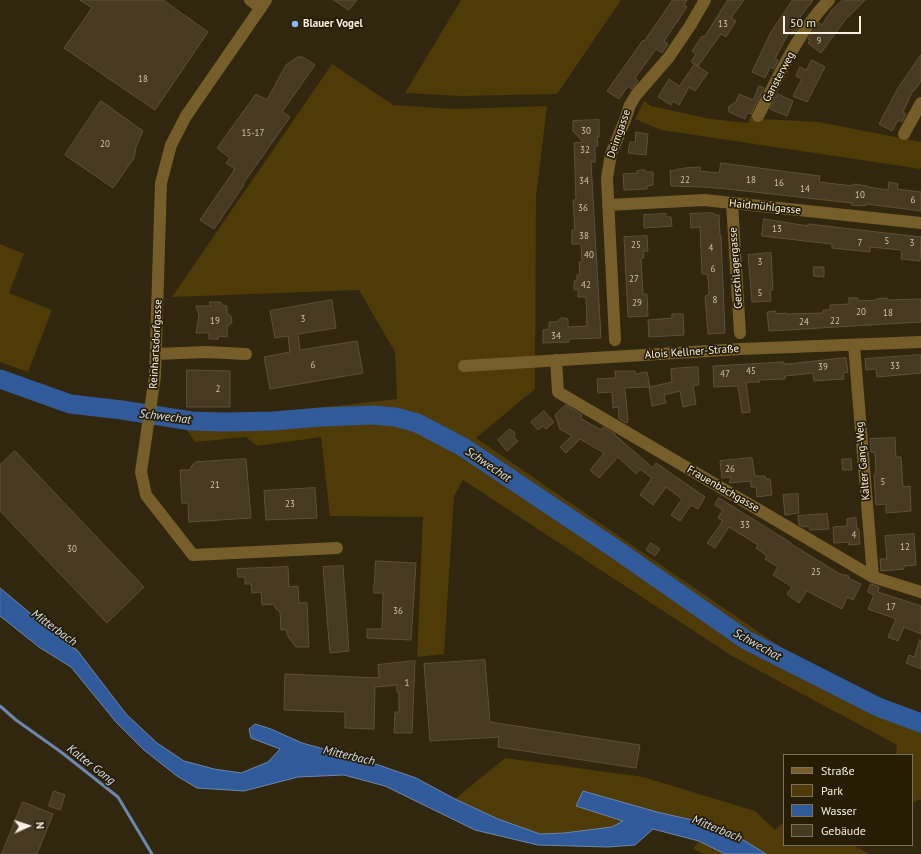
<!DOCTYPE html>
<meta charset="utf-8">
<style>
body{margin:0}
#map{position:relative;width:921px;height:854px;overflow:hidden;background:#31260e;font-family:"PT Sans",sans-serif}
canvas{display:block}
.legend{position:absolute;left:783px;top:754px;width:130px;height:92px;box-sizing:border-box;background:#271d04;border:1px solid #7b725d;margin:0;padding:5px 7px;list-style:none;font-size:12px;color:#f8f1e2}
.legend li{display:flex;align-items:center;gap:8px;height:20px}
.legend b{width:20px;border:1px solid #7b725d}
.north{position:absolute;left:8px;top:806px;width:40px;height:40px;-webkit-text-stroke:3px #271d04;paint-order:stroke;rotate:87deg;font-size:11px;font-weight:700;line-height:16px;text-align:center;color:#f8f1e2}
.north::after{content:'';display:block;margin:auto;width:14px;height:18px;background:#f8f1e2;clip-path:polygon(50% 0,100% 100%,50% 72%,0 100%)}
.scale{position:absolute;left:783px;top:16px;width:78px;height:18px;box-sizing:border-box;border:2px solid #f8f1e2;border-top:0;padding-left:5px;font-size:12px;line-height:14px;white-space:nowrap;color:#f8f1e2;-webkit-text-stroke:3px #271d04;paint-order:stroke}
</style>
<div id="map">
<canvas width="921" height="854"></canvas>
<ul class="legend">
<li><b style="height:5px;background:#755e29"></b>Straße</li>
<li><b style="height:11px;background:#4e3b08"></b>Park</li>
<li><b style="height:11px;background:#305a99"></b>Wasser</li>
<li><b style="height:11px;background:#463b22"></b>Gebäude</li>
</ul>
<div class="north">N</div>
<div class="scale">50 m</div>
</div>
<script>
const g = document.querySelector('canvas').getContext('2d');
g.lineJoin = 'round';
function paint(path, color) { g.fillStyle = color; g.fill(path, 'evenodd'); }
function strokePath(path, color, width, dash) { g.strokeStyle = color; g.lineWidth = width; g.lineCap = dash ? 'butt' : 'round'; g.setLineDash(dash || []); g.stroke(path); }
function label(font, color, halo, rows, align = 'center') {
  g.font = font + ' "PT Sans",sans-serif'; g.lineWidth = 3.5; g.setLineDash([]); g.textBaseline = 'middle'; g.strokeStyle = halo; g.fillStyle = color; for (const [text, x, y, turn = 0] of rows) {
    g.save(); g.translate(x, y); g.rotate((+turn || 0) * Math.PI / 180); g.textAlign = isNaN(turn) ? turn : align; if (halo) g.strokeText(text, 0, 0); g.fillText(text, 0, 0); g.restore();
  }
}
paint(new Path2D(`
 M461 0H621L557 94 461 96 405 93Z
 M332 64 393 105 453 109 547 106 536 197 535 389 476 438 782 648 859 692 921 716V799L912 803V755H896L897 745 732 656 463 480 454 496 444 654 417 657 423 517 330 516 321 437 257 446 246 437 195 442 186 429 262 426 317 408 397 399 395 352 359 290 172 297Z
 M644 101 651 106 711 119 748 123 752 113 762 119 819 122 921 142V169L661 130 635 119Z
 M0 244 24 254 9 293 52 310 28 372 0 362Z
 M505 758 643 777 755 811 775 830 784 822V845H853L869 854H766L745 841 714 825 657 812 583 791 576 806 623 821 612 827 564 833 540 834 498 819 455 799Z
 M699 841 725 854H704L693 849Z`), '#4e3b08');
const water = new Path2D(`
 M0 588 67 644 77 650 126 714 157 743 184 761 214 769 241 773 268 762 280 749 251 738 249 729 255 724 271 729 302 743 364 760 416 778 455 799 498 819 540 834 564 833 612 827 623 821 576 806 583 791 657 812 714 825 745 841 766 854H725L699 841 653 829 635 845 608 847 538 845 475 830 385 786 344 775 298 777 244 791 197 788 177 776 144 750 116 722 71 667 39 647 0 616Z`);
paint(water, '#305a99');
strokePath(water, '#6c87af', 1);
strokePath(new Path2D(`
 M0 706 16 720 61 752 118 797 152 854`), '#6c87af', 3);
strokePath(new Path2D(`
 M0 379 70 404 122 410 191 421 224 422 273 421 321 417 373 415 395 417 417 423 463 447 614 548 746 640 878 707 921 723`), '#305a99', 19);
const building = new Path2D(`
 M80 0H163L208 32 155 110 64 48 92 8Z
 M334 0H357L349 10Z
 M673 0H687L684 5 687 7 664 41 668 44 662 53 656 49 635 78 638 81 632 89 628 86 619 99 607 91 643 40 644 41Z
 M728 0H744L731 18 736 21 726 37 721 34 698 66 691 62 696 54 692 51 702 36 704 37Z
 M793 0H813L798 20 801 22 796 31 794 30 792 35 789 33 783 43 775 59 778 60 774 69 770 67 765 78 752 72 771 32Z
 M843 0H865L845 20 821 53 808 43 810 40 808 39 819 23 822 25 832 10Z
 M921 55V81L914 91 913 90 903 112 906 114 902 122 898 120 892 131 879 124 898 88Z
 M298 57H303L315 65 282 112 290 117 243 184 244 185 214 229 200 220 235 169 226 163 230 158 217 148 256 94 267 100 286 65Z
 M812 60 825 67 807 102 793 96 802 79 796 76 800 67 806 70Z
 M695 64 708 73 695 91 689 87 679 105 673 101 671 105 658 97 669 79 679 86Z
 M759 86 764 88 751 114 747 113 745 119 729 112 728 107 736 102 739 94 753 100Z
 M778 94 793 101 787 116 770 109Z
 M101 101 143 131 136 147 134 158 113 188 65 155Z
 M599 120V137H597L598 146H595V162H591L601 338 569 339V342L543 343V330L549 329V322H557L561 318H564L568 319V327L587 326 586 297H578V289L574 290V281L577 280V275H580L579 262H582L581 244H572V230H575L573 200H576L574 143 583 142 573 131V121Z
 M636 132 648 134 646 155 628 153 630 142H635Z
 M721 163 820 176 819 182 853 186V184L868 186V187L888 190 889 182 898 184 897 189 921 192V211L866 204V206L851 205 852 203 727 189 703 187 671 186 670 171 677 170V169H684V168L700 167V171L719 173Z
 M645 170 646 172H653V185L647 186V189L624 190 623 174 638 173 637 171Z
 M713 213 715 215H719L720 236H721L725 333 708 334 705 296 709 295 708 279 707 274H702L700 227 691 228 690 214Z
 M666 214V217H671L672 226 644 228V215Z
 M764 219 808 226V224L921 237 920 261 901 259 902 250 870 247V252L832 248V244L762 236Z
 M647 236 648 251H643L644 258H641L643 294H647L648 316 628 317 624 237Z
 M771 253 773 290H770L771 301 752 302 748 255Z
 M814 267H824V277L814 276Z
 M849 298H858V301L876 300V299L887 298V300L921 299V322L769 331 767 312 776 311V314L786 313V314L823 313V310H830V305L849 304Z
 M332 300 336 328 298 334 300 350 357 341 363 373 270 389 264 357 290 352 288 336 275 338 270 311Z
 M210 302H221V305L227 306V314L231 316 232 323 227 326V337L219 336 218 339H209V333H196L199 316 196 306H210Z
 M672 314H683L684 335 649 337 648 320 672 318Z
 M921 355V373L877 377 876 369 866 370 865 359Z
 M846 358 848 372 843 373 844 379 814 381 813 373 785 376V379L759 380 760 382H746L750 412 742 413 738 386 714 387 713 366 784 362V364Z
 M698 367 699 385 693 386 696 404 683 407 680 391 664 395 666 403 652 406 649 387 625 388 628 422 626 423 619 419 618 407 613 408 612 392 598 393 597 379 616 378 615 371H635V374L647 372 650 387 672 382 671 369Z
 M187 370 230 371V407H187Z
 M566 405 582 415 580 418 601 430 603 427 615 434V435L653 468 656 463 705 497 698 509 691 505 680 521 671 515 682 499 666 487 653 505 640 495 652 478 640 469 636 474 618 457 599 478 590 470 604 453 580 439 566 453 560 447 572 436 560 429 555 415Z
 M544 411 554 422 546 429 543 426 538 430 531 422Z
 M510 429 515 433 514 437 518 441 507 451 498 440Z
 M895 438 896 457H901L903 487 910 486 911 511 886 513V504L876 505 874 474 876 473 875 452H871L870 439Z
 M15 451 144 587 107 623 0 511V465Z
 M752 458 755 476H765L766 479H770L772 495 757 497 756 487H751V481L729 483 732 477 722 478 720 461Z
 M246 459 251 518 189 522 188 503H182L180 470H190L192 465 196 462Z
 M842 459H851L852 470H843Z
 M315 488 317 518 266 520 264 491Z
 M798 494 799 513 785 515 783 495Z
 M719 498 791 543V544L840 574 849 576 848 578 861 584 853 600 847 597 842 609 807 591 799 603 787 594 792 587 773 575 778 567 765 559 767 556 756 548 758 545 729 527 715 548 707 543 723 521 718 518 723 510 715 505Z
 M827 514 829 529 810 530 809 526 803 527 799 525 798 516Z
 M856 518 857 529H859L860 544 849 545V542L834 543 833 527 847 526V519Z
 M914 534 916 565 904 566V569L881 571 880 559H887L885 536Z
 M651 543 660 549 655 556 646 550Z
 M376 561 416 563 411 640 367 638V629H382L383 593H374Z
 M343 566 349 651 330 653 323 567Z
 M288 567 289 587 298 586 299 603H307L309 647H296L287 635 286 629 281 630 280 612 276 609 274 604 262 605 261 592 252 593 251 584H245V577H238L237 569Z
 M871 584 879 587 878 592 921 606V634L904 627 898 641 888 637 896 619 868 609 874 595 868 592Z
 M920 640 921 641V669L906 663 909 655 914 657Z
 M485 660 490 722 640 745 636 768 498 747 499 737 430 741 424 664Z
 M415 661 412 733H394L395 712H399V692H397V685L375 687 374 729 345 728V712L284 710 285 674 379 678 378 665Z
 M54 791 65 795 60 810 49 806Z
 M23 802 53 814 37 854H2Z`);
paint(building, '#463b22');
strokePath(building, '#5d5239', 1);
strokePath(new Path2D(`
 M250 0 261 8
 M266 0 186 116 171 145 161 183 155 376 141 472 146 495 193 555 337 548
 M758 116C779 76 797 33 829 0
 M904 134 921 103
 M732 203 740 333
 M608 205 704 200 921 223
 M615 340 607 178 611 154 625 120 630 105 636 95 669 57 690 26 705 0
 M854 345 873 577
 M156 354 206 352 246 354
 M556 360 558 392 873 577 921 592
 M464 366 741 349 921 342`), '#755e29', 12);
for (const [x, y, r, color] of [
 [295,24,4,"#8cb9fc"]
]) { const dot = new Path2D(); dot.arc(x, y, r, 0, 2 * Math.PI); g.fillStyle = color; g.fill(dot); strokePath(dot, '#271d04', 1.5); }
label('9px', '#ccc4b2', null, [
 ["13",723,24],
 ["9",819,41],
 ["18",143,79],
 ["30",586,131],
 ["15-17",253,133],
 ["20",105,144],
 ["32",585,150],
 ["22",685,180],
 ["18",751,180],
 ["34",584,181],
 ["16",779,183],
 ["14",805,189],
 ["10",860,195],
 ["6",913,200],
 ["36",583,208],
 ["13",777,229],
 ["38",584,236],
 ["5",887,241],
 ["7",860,243],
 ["3",912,243],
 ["25",636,245],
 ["4",711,248],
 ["40",589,255],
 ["3",760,262],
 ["6",713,269],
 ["27",634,279],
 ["42",586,285],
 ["5",760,293],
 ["8",715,300],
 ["29",637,303],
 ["20",861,312],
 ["18",888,313],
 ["3",303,319],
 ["19",215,321],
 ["22",835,321],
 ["24",804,322],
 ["34",556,336],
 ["6",313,365],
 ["33",895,366],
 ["39",823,367],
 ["45",751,371],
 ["47",725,374],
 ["2",218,389],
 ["26",730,469],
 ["5",883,482],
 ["21",215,485],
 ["23",290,504],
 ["33",745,525],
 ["4",854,535],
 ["12",905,547],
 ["30",72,549],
 ["25",816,572],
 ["17",891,607],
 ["36",398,611],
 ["1",407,683]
]);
label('bold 11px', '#f8f1e2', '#271d04', [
 ["Blauer Vogel",303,24]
], 'left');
label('11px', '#f8f1e2', '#271d04', [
 ["Gansterweg",779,77,-62],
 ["Deimgasse",619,134,-71],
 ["Haidmühlgasse",765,207,6],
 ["Gerschlagergasse",736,268,-94],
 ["Reinhartsdorfgasse",156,344,-87],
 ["Alois Kellner-Straße",692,352,-4],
 ["Kalter Gang-Weg",863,461,-95],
 ["Frauenbachgasse",723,489,30]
]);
label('italic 12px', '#d4e0f3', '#271d04', [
 ["Schwechat",165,417,7],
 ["Schwechat",488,465,34],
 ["Mitterbach",54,628,36],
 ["Schwechat",757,645,29],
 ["Mitterbach",349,756,13],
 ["Kalter Gang",91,765,38],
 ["Mitterbach",717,829,22]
]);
</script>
